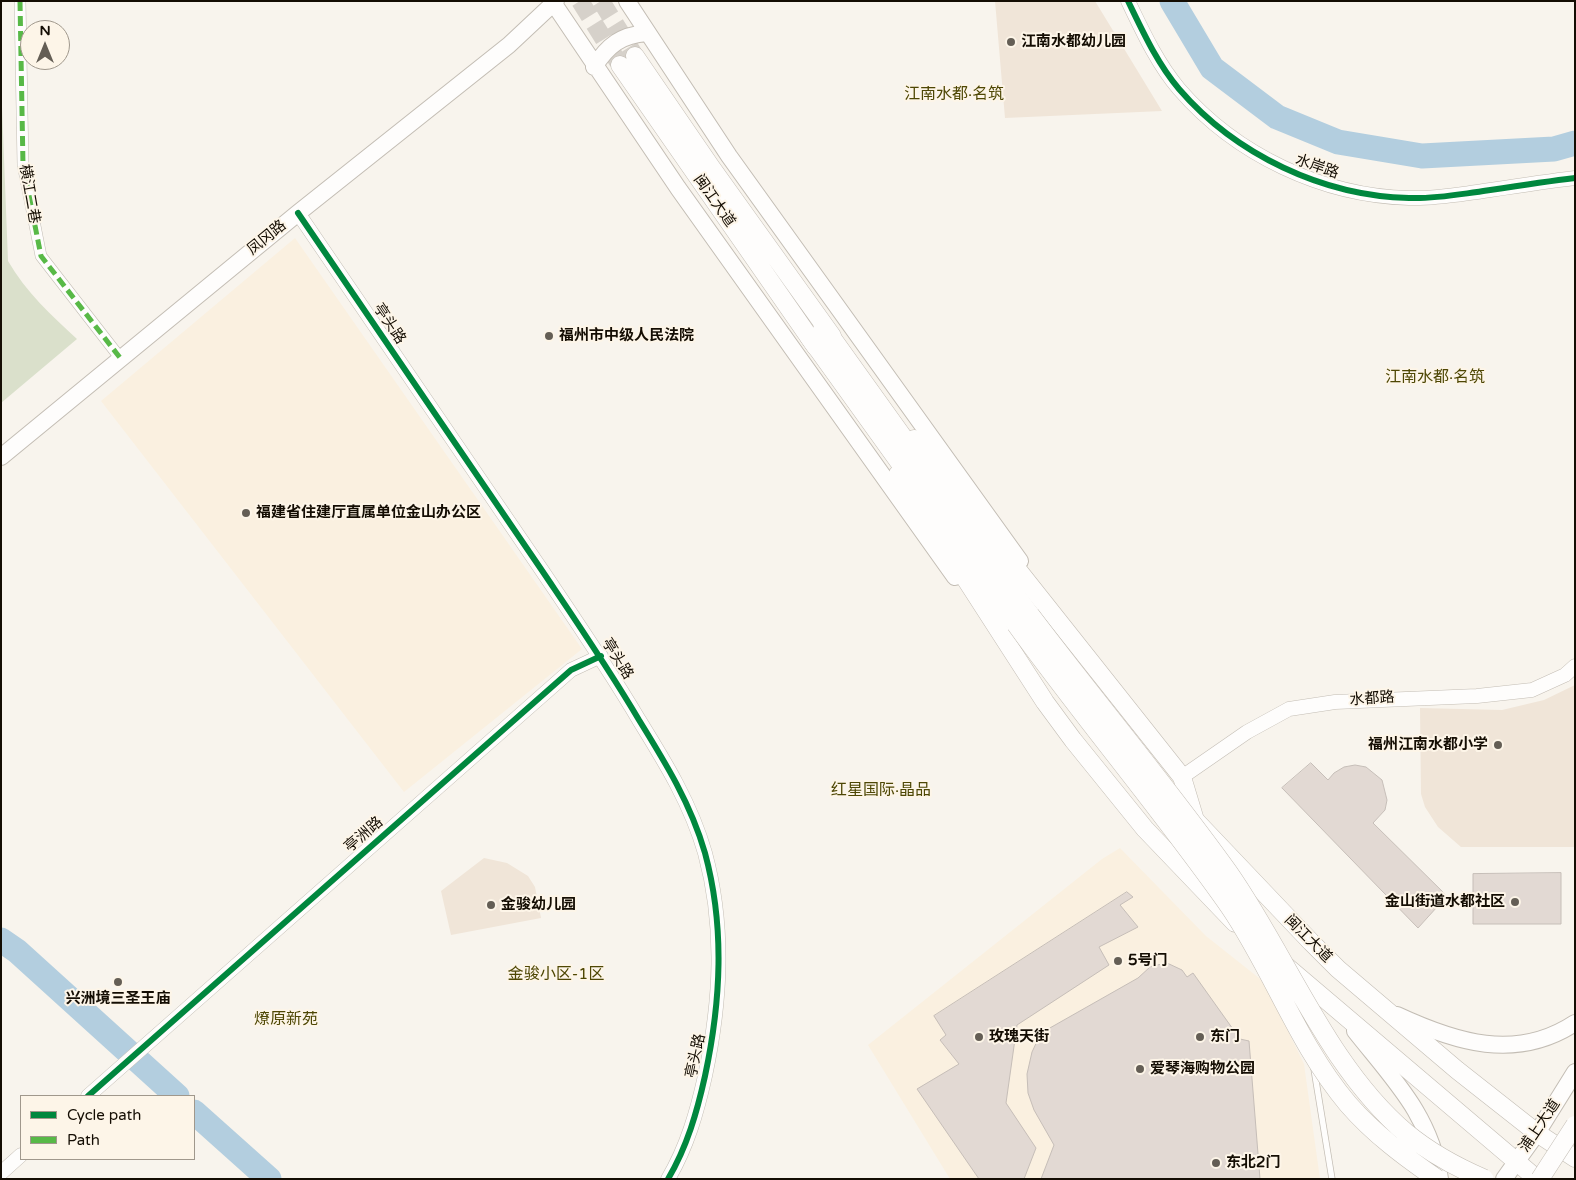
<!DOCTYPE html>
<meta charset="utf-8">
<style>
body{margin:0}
#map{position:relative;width:1576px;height:1180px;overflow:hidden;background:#f8f4ed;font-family:"Varela Round",sans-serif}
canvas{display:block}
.frame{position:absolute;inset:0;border:2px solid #140d03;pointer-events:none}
.legend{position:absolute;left:20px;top:1095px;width:175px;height:65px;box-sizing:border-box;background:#fdf5e8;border:1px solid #a0988c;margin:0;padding:6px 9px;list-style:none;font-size:15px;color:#140d03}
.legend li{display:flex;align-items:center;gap:10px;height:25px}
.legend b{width:25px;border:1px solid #a0988c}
.north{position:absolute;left:20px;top:20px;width:50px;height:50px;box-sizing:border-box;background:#fdf5e8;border:1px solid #a0988c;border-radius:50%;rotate:0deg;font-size:14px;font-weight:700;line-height:20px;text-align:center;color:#140d03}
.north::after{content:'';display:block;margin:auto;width:18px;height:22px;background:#645e55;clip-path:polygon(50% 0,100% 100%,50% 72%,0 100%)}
</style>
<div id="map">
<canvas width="1576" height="1180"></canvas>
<div class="frame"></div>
<ul class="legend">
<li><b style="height:6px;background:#00873e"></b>Cycle path</li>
<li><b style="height:6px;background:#58b947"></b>Path</li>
</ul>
<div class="north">N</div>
</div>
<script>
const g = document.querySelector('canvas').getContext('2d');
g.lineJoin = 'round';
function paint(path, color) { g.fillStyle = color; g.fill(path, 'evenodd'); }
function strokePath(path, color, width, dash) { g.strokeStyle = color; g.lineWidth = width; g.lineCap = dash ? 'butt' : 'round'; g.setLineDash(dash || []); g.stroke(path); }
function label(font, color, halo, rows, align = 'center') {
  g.font = font + ' "Varela Round","Noto Sans SC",sans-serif'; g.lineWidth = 4; g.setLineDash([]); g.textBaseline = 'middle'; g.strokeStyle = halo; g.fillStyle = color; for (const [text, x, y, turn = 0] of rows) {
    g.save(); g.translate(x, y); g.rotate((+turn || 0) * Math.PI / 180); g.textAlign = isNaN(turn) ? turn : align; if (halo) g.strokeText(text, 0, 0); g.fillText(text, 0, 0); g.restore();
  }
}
paint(new Path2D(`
 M295 238 582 649 404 792 101 401Z
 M1120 848 1206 936 1264 982 1304 1064 1320 1179H950L868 1045 1102 859Z`), '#faf0e0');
paint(new Path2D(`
 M995 1H1095L1162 111 1005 118Z
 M1575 685V847H1461L1438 827 1425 807 1421 794 1420 708 1502 710 1544 700Z
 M484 858 507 863 528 876 535 887 541 918 451 935 441 891Z`), '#f0e5d8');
paint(new Path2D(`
 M1 81 8 261C26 292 51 315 77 339L1 403Z`), '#dae0cb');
strokePath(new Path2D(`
 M1172 1 1212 68 1277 117 1338 142 1422 156 1554 149 1575 143
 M1 940 17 951 177 1096
 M194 1112 269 1179`), '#b3cedf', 25);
const building = new Path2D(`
 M1311 763 1328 780 1334 773 1344 767 1355 765 1366 767 1382 780 1387 800 1385 810 1373 823 1447 896 1418 928 1282 788Z
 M1561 873V924H1473V874Z
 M1127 892 1133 897 1120 905 1138 927 1099 947 1109 965 1017 1025 1006 1103 1036 1148 1024 1179H979L917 1089 959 1064 940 1040 946 1035 934 1016Z
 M1167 963 1182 970 1187 977 1193 973 1240 1039 1249 1041 1260 1179H1041L1054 1145 1034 1110 1028 1093 1027 1074 1032 1052 1041 1033 1138 978 1150 967Z`);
paint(building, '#e2d9d3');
strokePath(building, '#c6beb8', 1);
strokePath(new Path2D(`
 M580 1 620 65
 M601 1 635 56`), '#d6d1ca', 18, [18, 9]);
const service = new Path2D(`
 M1314 1069 1332 1179`);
const minor = new Path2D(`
 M20 1 23 165 41 256 121 359`);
const tertiary = new Path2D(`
 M1128 1C1143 32 1157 63 1179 89 1236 155 1323 196 1409 198 1432 199 1455 195 1477 192 1510 187 1542 182 1575 178
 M298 213C380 332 461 452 543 572 576 621 609 669 639 720 665 762 691 804 705 853 725 927 721 1001 705 1076 697 1112 687 1147 668 1179
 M1182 777 1247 732 1289 709 1335 702 1477 696 1532 690 1565 675 1575 666
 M88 1096 571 670 601 656
 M1 1173 21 1155`);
const secondary = new Path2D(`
 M552 1 678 188 955 577
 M627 1 729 156 1020 561
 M594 67C608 45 621 35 647 33
 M1 457 298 213 509 45 556 1
 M1397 1015C1455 1042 1516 1062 1575 1023
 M1355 1031C1393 1079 1431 1116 1440 1179
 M1504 1179 1537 1133 1575 1072`);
const primary = new Path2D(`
 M635 56 711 167 832 336
 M620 65 816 347
 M914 439 1182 777 1195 820 1311 942 1338 969 1457 1070 1537 1133 1575 1158
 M898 474 1045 702 1073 740 1145 829 1235 923
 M1286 966 1537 1179`);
const trunk = new Path2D(`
 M823 326 1030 615
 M809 336 1016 624`);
strokePath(service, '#c3bdb4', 7);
strokePath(minor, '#c3bdb4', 12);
strokePath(tertiary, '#c3bdb4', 15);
strokePath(secondary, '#c3bdb4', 18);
strokePath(primary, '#c3bdb4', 19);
strokePath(trunk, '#c3bdb4', 20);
strokePath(service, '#fefdfc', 5.5);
strokePath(minor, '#fefdfc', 11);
strokePath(tertiary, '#fefdfc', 14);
strokePath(secondary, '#fefdfc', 16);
strokePath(primary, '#fefdfc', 18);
strokePath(trunk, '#fefdfc', 19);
const primaryBridge = new Path2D(`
 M1540 1179 1575 1125`);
const trunkBridge = new Path2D(`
 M1030 615C1095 701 1165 784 1228 872 1287 956 1327 1066 1406 1133 1429 1152 1456 1167 1484 1179
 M1016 624C1085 720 1162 810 1230 907 1273 970 1298 1045 1348 1104 1374 1134 1405 1157 1437 1179`);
strokePath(primaryBridge, '#c3bdb4', 19, []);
strokePath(trunkBridge, '#c3bdb4', 20, []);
strokePath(primaryBridge, '#fefdfc', 18);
strokePath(trunkBridge, '#fefdfc', 19);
strokePath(new Path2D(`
 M20 1 23 165 41 256 121 359`), '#58b947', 5, [10, 5]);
strokePath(new Path2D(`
 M1128 1C1143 32 1157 63 1179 89 1236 155 1323 196 1409 198 1432 199 1455 195 1477 192 1510 187 1542 182 1575 178
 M298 213C380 332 461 452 543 572 576 621 609 669 639 720 665 762 691 804 705 853 725 927 721 1001 705 1076 697 1112 687 1147 668 1179
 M88 1096 571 670 601 656`), '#00873e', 6);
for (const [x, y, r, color] of [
 [1011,42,5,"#645e55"],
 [549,336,5,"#645e55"],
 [246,513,5,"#645e55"],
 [1498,745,5,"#645e55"],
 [1515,902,5,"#645e55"],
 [491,905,5,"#645e55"],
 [1118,961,5,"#645e55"],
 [118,982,5,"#645e55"],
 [979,1037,5,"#645e55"],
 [1200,1037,5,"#645e55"],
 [1140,1069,5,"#645e55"],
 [1216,1163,5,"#645e55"]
]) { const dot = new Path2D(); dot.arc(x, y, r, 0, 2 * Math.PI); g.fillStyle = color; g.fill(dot); strokePath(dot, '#fdf5e8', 2); }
label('bold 15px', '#140d03', '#fdf5e8', [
 ["江南水都幼儿园",1021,42],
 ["福州市中级人民法院",559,336],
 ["福建省住建厅直属单位金山办公区",256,513],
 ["福州江南水都小学",1488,745,"right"],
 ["金山街道水都社区",1505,902,"right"],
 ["金骏幼儿园",501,905],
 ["5号门",1128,961],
 ["兴洲境三圣王庙",118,999,"center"],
 ["玫瑰天街",989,1037],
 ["东门",1210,1037],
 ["爱琴海购物公园",1150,1069],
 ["东北2门",1226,1163]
], 'left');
label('15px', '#140d03', '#fdf5e8', [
 ["水岸路",1317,167,19],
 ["横江二巷",29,194,80],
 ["闽江大道",714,201,55],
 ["凤冈路",267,238,-39],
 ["亭头路",389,324,56],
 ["亭头路",617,659,58],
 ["水都路",1372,699,-4],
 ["亭洲路",364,835,-41],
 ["闽江大道",1308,939,45],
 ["亭头路",696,1056,-78],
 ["浦上大道",1540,1126,-56]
]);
label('16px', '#4e4704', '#fdf5e8', [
 ["江南水都·名筑",954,95],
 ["江南水都·名筑",1435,378],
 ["红星国际·晶品",881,791],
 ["金骏小区-1区",556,975],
 ["燎原新苑",286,1020]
]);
</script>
